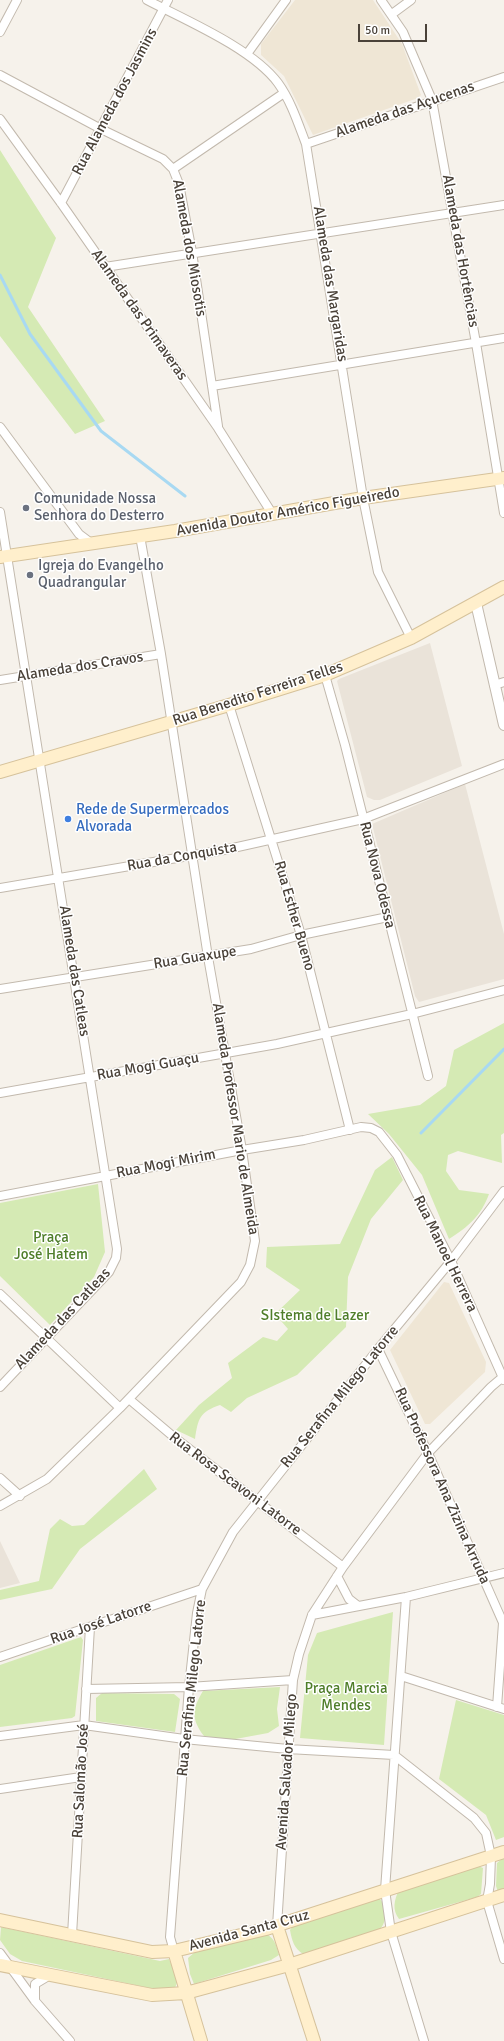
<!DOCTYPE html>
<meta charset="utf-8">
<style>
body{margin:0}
#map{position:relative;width:504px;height:2041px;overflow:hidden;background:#f6f2eb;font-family:Signika,sans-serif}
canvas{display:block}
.scale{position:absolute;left:358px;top:24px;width:69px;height:18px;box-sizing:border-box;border:2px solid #4a4239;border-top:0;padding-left:5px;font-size:12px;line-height:14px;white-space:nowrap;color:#4a4239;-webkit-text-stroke:3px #fff;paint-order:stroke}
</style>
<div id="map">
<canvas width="504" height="2041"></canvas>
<div class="scale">50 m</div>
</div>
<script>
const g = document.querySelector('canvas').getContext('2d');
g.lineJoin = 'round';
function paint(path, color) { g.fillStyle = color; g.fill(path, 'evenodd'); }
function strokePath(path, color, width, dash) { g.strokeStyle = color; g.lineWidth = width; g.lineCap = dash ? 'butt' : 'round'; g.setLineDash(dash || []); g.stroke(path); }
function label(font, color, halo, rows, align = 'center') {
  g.font = font + ' Signika,sans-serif'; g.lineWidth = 3; g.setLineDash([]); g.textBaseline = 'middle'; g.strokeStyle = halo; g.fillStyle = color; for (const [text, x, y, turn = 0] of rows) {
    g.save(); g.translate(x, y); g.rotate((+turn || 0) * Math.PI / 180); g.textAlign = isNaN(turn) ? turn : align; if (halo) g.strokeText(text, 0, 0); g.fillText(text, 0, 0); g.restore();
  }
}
paint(new Path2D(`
 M430 643 462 766 380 800H374L367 797 337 681 339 679Z
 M465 784 504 934V979L419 1002 415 996 372 824Z
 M0 1541 20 1583 0 1588Z`), '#eae3d9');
paint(new Path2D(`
 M295 0H373L402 44 421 95 418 98 313 135 284 76 261 55V44Z
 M444 1282 449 1283 486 1362 485 1372 430 1424H425L390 1350Z`), '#efe6d5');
paint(new Path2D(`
 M0 150 56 238 28 307 105 421 75 434 0 336Z
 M504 1023V1133L501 1135 502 1163 458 1151 448 1155 446 1171 459 1190 489 1194C481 1216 468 1227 449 1239L422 1175 389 1134 368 1114 420 1105 446 1086 454 1050Z
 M392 1157 403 1180 371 1219 348 1277 346 1327 297 1375 247 1398 231 1412 220 1405C200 1412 198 1418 195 1439L176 1430 199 1405 232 1378 228 1363 263 1337 277 1341 288 1329 275 1314 300 1290 266 1267 267 1247 340 1244 375 1170Z
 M98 1184 105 1252 94 1277 50 1325 0 1276V1203Z
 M144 1469 157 1489 80 1549 52 1589 0 1600V1590L39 1581 50 1529 60 1519 72 1526 84 1525Z
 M393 1612 384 1745 300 1738 308 1655 317 1633Z
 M81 1637 83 1640 75 1716 72 1718 0 1727V1665Z
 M280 1687 277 1709 279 1726 268 1733 230 1740 204 1736C191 1719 192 1709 203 1691Z
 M102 1693 174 1694 180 1699 175 1732 96 1721V1698Z
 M456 1700 504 1715V1837L496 1840 486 1815 439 1779Z
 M504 1857V1892H498L496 1886 497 1863Z
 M476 1865 483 1868 481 1894 477 1897 399 1919C392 1910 394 1900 399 1890Z
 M378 1897C387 1905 388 1921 380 1929L303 1954C294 1948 292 1941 290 1930L296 1922Z
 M1 1927 160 1961 169 1959 178 1980 175 1988 159 1990 22 1961 10 1954 0 1940Z
 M263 1933C274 1936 276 1944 279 1955L271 1960 194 1984 190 1974 188 1958 195 1952Z`), '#d5eab4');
strokePath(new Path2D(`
 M0 275 30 334 101 431 185 496
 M421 1133 504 1049`), '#a8d9f2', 3);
const minor = new Path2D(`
 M147 0C185 20 252 48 278 83 291 101 298 123 306 144L363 498 378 572 411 638
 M381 0 403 32 432 100 476 343 504 513
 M392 14 411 0
 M0 32 17 0
 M247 54 286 0
 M0 75 101 129 163 159 173 169 179 184 192 252 218 426
 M0 119 61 203 218 428 273 515
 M306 144 504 77
 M173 169 284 93
 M61 203 168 0
 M105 267 504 205
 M212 386 504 338
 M0 427 79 534 91 543
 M0 512 117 1249 116 1258 109 1272 0 1387
 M325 675 345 745 428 1076
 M0 680 161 654
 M494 685 504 682
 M229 705 301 935 350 1130
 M0 888 224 850 363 819 504 764
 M0 989 251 949 301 935 388 917
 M0 1093 277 1044 412 1014 504 990
 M0 1196 242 1150 304 1140 361 1127 371 1128 379 1132 397 1155 451 1261 504 1380
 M0 1294 120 1408
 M378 1349 428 1453 504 1625
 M129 1399 175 1438 343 1567
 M0 1478 20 1496
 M0 1506 47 1479 120 1408 241 1282 250 1265 255 1241 242 1150 208 957 161 654 140 536
 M337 1576 349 1599 358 1606
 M406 1597 385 1890 391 1932 424 2041
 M312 1615 406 1597 504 1573
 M0 1657 202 1589
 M401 1676 504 1709
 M86 1689 189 1687 293 1680
 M497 1707 503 1623
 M0 1736 84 1725 184 1739 288 1749 394 1755 474 1818 486 1833 491 1856 490 1884 487 1901 504 1959
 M0 1789 81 1777
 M277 1926 293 1680 299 1654 312 1615 343 1567 428 1453 491 1387 504 1376
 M72 1935 90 1627
 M174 1951 170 1937 189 1687 197 1613 202 1589 233 1532 378 1349 451 1261 504 1191
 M0 1953 35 2001 70 2041
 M35 2001V1984L50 1975`);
const tertiary = new Path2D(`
 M476 603 504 725`);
const secondary = new Path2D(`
 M0 557 175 531 363 498 504 478
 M0 772 229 705 325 675 411 638 504 587
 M0 1920 152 1952 174 1951 266 1929 504 1852
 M277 1926 314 2041
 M174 1951 201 2041
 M0 1965 152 1995 186 1993 289 1965 504 1895`);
strokePath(minor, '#c2b9ad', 10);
strokePath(tertiary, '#c2b9ad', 12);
strokePath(secondary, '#d6c29b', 14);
strokePath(minor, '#fff', 8);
strokePath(tertiary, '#fff', 10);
strokePath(secondary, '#ffefcc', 12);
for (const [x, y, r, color] of [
 [26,508,4,"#6b7280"],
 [30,575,4,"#6b7280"],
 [68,819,4,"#3f7fe0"]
]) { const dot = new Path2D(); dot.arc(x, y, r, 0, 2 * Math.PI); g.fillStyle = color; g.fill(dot); strokePath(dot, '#fff', 1.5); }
label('15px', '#4a4239', '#fff', [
 ["Rua Alameda dos Jasmins",115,102,-62],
 ["Alameda das Açucenas",405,110,-19],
 ["Alameda dos Miosotis",189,248,80],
 ["Alameda das Hortências",460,251,80],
 ["Alameda das Margaridas",330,284,81],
 ["Alameda das Primaveras",139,315,55],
 ["Avenida Doutor Américo Figueiredo",288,512,-10],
 ["Alameda dos Cravos",80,667,-9],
 ["Rua Benedito Ferreira Telles",258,694,-18],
 ["Rua da Conquista",182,857,-10],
 ["Rua Nova Odessa",377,875,76],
 ["Rua Esther Bueno",294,916,74],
 ["Rua Guaxupe",195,958,-9],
 ["Alameda das Catleas",74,971,81],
 ["Rua Mogi Guaçu",148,1067,-10],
 ["Alameda Professor Mario de Almeida",235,1119,81],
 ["Rua Mogi Mirim",166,1164,-11],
 ["Rua Manoel Herrera",445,1254,64],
 ["Alameda das Catleas",63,1319,-47],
 ["Rua Serafina Milego Latorre",340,1397,-51],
 ["Rua Rosa Scavoni Latorre",235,1484,37],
 ["Rua Professora Ana Zizina Arruda",442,1486,66],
 ["Rua José Latorre",101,1623,-19],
 ["Rua Serafina Milego Latorre",192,1688,-84],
 ["Avenida Salvador Milego",287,1772,-86],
 ["Rua Salomão José",81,1781,-87],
 ["Avenida Santa Cruz",249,1931,-15]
]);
label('15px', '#5b616d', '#fff', [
 ["Comunidade Nossa",34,499],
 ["Senhora do Desterro",34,516],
 ["Igreja do Evangelho",38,566],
 ["Quadrangular",38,583]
], 'left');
label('15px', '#366cbe', '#fff', [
 ["Rede de Supermercados",76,810],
 ["Alvorada",76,827]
], 'left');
label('15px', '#4f7e2a', '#fff', [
 ["Praça",51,1238],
 ["José Hatem",51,1255],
 ["SIstema de Lazer",315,1316],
 ["Praça Marcia",346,1689],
 ["Mendes",346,1706]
]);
</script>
